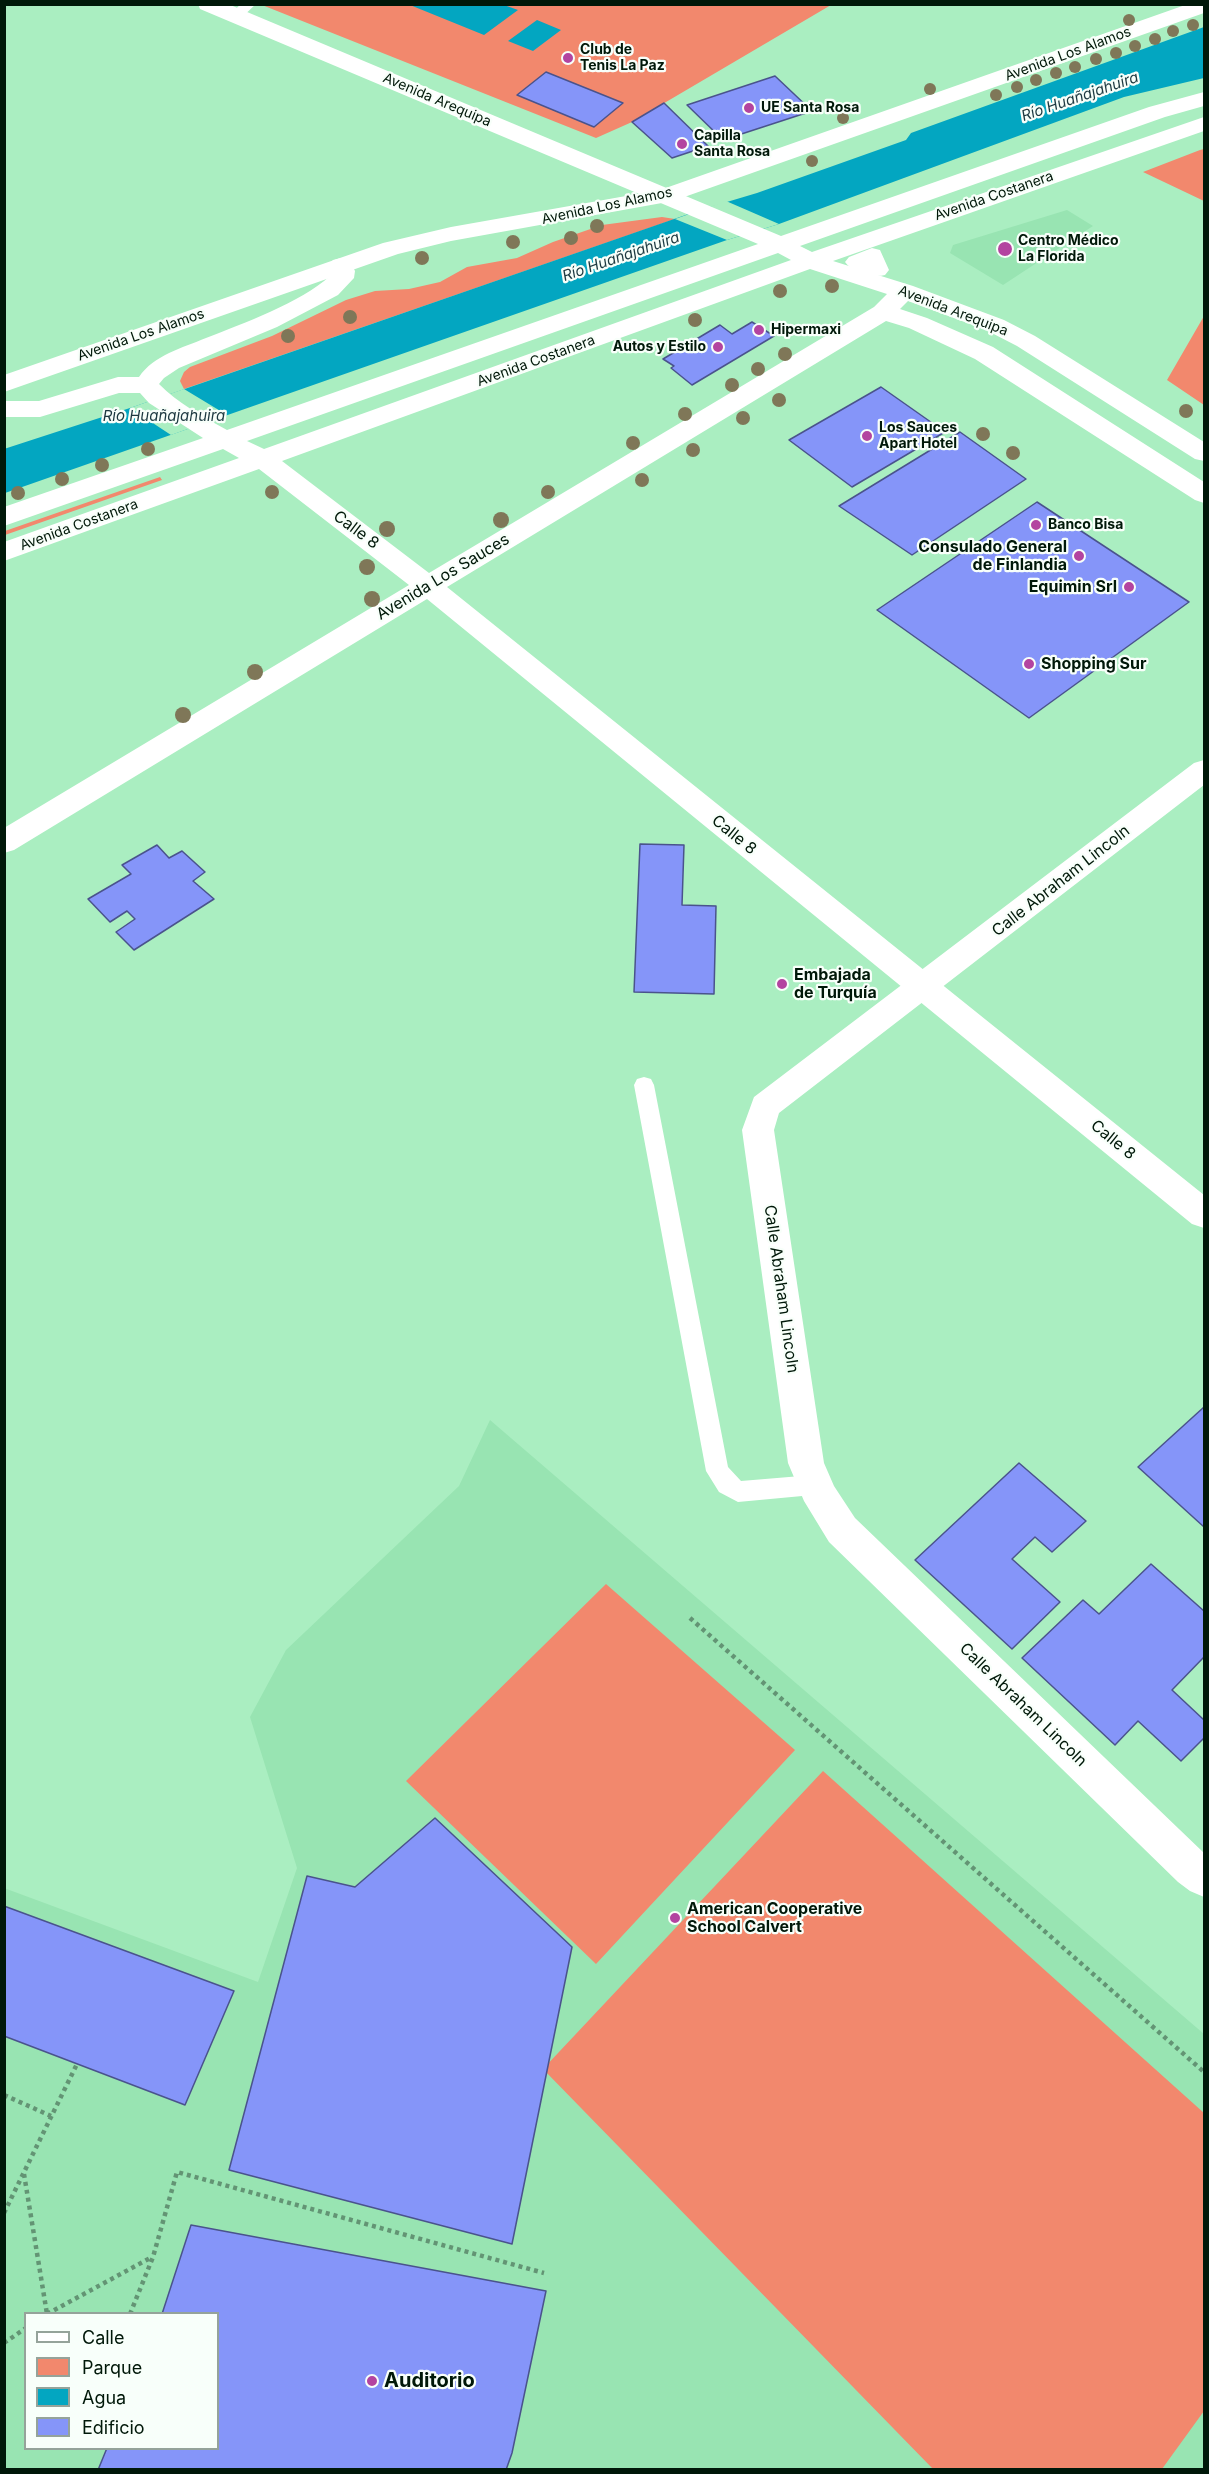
<!DOCTYPE html>
<meta charset="utf-8">
<style>
body{margin:0}
#map{position:relative;width:1209px;height:2474px;overflow:hidden;background:#aaeec1;font-family:Inter,sans-serif}
canvas{display:block}
.frame{position:absolute;inset:0;border:6px solid #001809;pointer-events:none}
.legend{position:absolute;left:24px;top:2312px;width:195px;height:138px;box-sizing:border-box;background:#f8fffa;border:2px solid #95a39a;margin:0;padding:8px 10px;list-style:none;font-size:18px;color:#001809}
.legend li{display:flex;align-items:center;gap:12px;height:30px}
.legend b{width:30px;border:2px solid #95a39a}
</style>
<div id="map">
<canvas width="1209" height="2474"></canvas>
<div class="frame"></div>
<ul class="legend">
<li><b style="height:8px;background:#fff"></b>Calle</li>
<li><b style="height:16px;background:#f2886d"></b>Parque</li>
<li><b style="height:16px;background:#03a6c1"></b>Agua</li>
<li><b style="height:16px;background:#8595f9"></b>Edificio</li>
</ul>
</div>
<script>
const g = document.querySelector('canvas').getContext('2d');
g.lineJoin = 'round';
function paint(path, color) { g.fillStyle = color; g.fill(path, 'evenodd'); }
function strokePath(path, color, width, dash) { g.strokeStyle = color; g.lineWidth = width; g.lineCap = dash ? 'butt' : 'round'; g.setLineDash(dash || []); g.stroke(path); }
function label(font, color, halo, rows, align = 'center') {
  g.font = font + ' Inter,sans-serif'; g.lineWidth = 4.5; g.setLineDash([]); g.textBaseline = 'middle'; g.strokeStyle = halo; g.fillStyle = color; for (const [text, x, y, turn = 0] of rows) {
    g.save(); g.translate(x, y); g.rotate((+turn || 0) * Math.PI / 180); g.textAlign = isNaN(turn) ? turn : align; if (halo) g.strokeText(text, 0, 0); g.fillText(text, 0, 0); g.restore();
  }
}
paint(new Path2D(`
 M1067 210 1093 226 1003 285 950 253 953 245Z
 M490 1420 1204 2034V2469H5L4 1888 258 1982 297 1868 250 1717 286 1650 459 1486ZM26 2314H218V2448H26Z`), '#98e4b2');
paint(new Path2D(`
 M262 5H831L632 122 596 138Z
 M1204 149V201L1143 172 1200 150Z
 M662 217 675 219 184 389 180 381 184 372 190 367 272 336 346 300 375 291 409 289 440 282 467 267 517 258 553 242 602 225Z
 M1204 316V405L1167 380Z
 M160 477 162 480 5 535V531Z
 M606 1584 795 1750 596 1964 406 1781Z
 M823 1771 1204 2113V2411L1162 2469H933L543 2069Z`), '#f2886d');
paint(new Path2D(`
 M410 5H504L518 10 484 35Z
 M537 20 561 30 533 51 508 41Z
 M1204 27V78L1124 97 779 224 727 240 5 493 4 449 130 408 700 210 757 193 906 140 911 133Z`), '#03a6c1');
paint(new Path2D(`
 M726 201 779 224 727 240 675 219Z
 M184 389 227 415 171 435 130 408Z`), '#aaeec1');
const building = new Path2D(`
 M546 72 623 103 594 127 517 95Z
 M775 76 812 111 723 140 687 105Z
 M664 103 708 146 672 158 632 122Z
 M752 322 774 336 692 385 671 368 674 366 663 359 720 325 732 334Z
 M881 387 945 432 852 487 789 440Z
 M960 432 1026 479 912 555 839 506Z
 M1037 502 1189 602 1029 718 877 610Z
 M640 844 684 845 682 905 716 906 714 994 634 992Z
 M157 845 169 858 182 851 205 872 193 881 214 899 134 950 116 932 135 919 127 911 110 922 88 899 131 874 122 865Z
 M1204 1407V1527L1138 1467Z
 M1019 1463 1086 1521 1052 1552 1035 1537 1012 1559 1060 1602 1012 1649 915 1560Z
 M1151 1564 1204 1611V1657L1172 1690 1204 1720V1738L1181 1761 1138 1721 1115 1745 1022 1658 1083 1600 1099 1614Z
 M435 1818 572 1947 512 2244 229 2170 307 1876 355 1887Z
 M4 1906 234 1991 185 2105 4 2036Z
 M191 2225 546 2291 512 2453 506 2470H98L107 2448H218V2314H162Z`);
paint(building, '#8595f9');
strokePath(building, '#4a538c', 1.5);
strokePath(new Path2D(`
 M690 1618 1204 2072
 M4 2095 51 2116
 M24 2174 47 2314
 M4 2213 77 2064
 M47 2314 152 2257
 M130 2314 153 2257 177 2172 544 2273
 M4 2343 26 2328`), '#639474', 4.5, [4, 4]);
paint(new Path2D(`
 M241 4H256L240 19H230L228 16Z
 M644 1077 651 1079 654 1085 728 1467 741 1481 813 1475 821 1478 824 1485 821 1492 813 1495 738 1502 719 1492 706 1471 634 1085 637 1079Z`), '#fff');
paint(new Path2D(`
 M1188 4H1204V13L673 201 451 241 398 254 4 392V375L383 243 451 227 660 190Z
 M872 248 880 250 889 270 885 275C873 278 853 273 845 262L849 257Z
 M1204 760V785L779 1113 774 1130 824 1463 834 1486 855 1518 1204 1853V1897L1190 1891 1178 1882 829 1542 804 1501 788 1463 742 1130 754 1097 1194 763Z`), '#fff');
paint(new Path2D(`
 M198 4H228L781 236 1149 107 1204 92V106L1165 117 800 246 812 252 1204 117V131L833 261 913 286 1004 320 1035 336 1204 442V461L1195 459 1017 346 986 330 908 301 900 309 927 318 993 347 1204 482V503L1195 500 975 359 909 328 886 321 447 587 1204 1195V1228L1192 1224 427 599 14 850 4 853V828L409 585 259 469 4 561V542L239 458 223 449 4 526V507L203 438 149 403 140 393H119L40 417H4V401H39L118 377H139C154 355 182 348 206 338 244 323 300 303 330 276L329 265 333 260 341 258 349 260 355 271 354 278 338 295 277 327 179 368 164 378 159 384C178 403 203 417 227 430L758 244 200 9ZM778 253 791 260 264 449 247 441ZM810 269 887 294 874 307 429 573 282 461Z`), '#fff');
g.fillStyle = '#7f7758';
for (const [x, y, r] of [
 [1129,20,6],
 [1193,25,6],
 [1173,31,6],
 [1155,39,6],
 [1135,46,6],
 [1116,53,6],
 [1096,59,6],
 [1075,67,6],
 [1056,73,6],
 [1036,80,6],
 [1017,87,6],
 [930,89,6],
 [996,95,6],
 [843,118,6],
 [812,161,6],
 [597,226,7],
 [571,238,7],
 [513,242,7],
 [422,258,7],
 [832,286,7],
 [780,291,7],
 [350,317,7],
 [695,320,7],
 [288,336,7],
 [785,354,7],
 [758,369,7],
 [732,385,7],
 [779,400,7],
 [1186,411,7],
 [685,414,7],
 [743,418,7],
 [983,434,7],
 [633,443,7],
 [148,449,7],
 [693,450,7],
 [1013,453,7],
 [102,465,7],
 [62,479,7],
 [642,480,7],
 [272,492,7],
 [548,492,7],
 [18,493,7],
 [501,520,8],
 [387,529,8],
 [367,567,8],
 [372,599,8],
 [255,672,8],
 [183,715,8]
]) { g.beginPath(); g.arc(x, y, r, 0, 2 * Math.PI); g.fill(); }
for (const [x, y, r, color] of [
 [568,58,6,"#b344a0"],
 [749,108,6,"#b344a0"],
 [682,144,6,"#b344a0"],
 [1005,249,8,"#b344a0"],
 [759,330,6,"#b344a0"],
 [718,347,6,"#b344a0"],
 [867,436,6,"#b344a0"],
 [1036,525,6,"#b344a0"],
 [1079,556,6,"#b344a0"],
 [1129,587,6,"#b344a0"],
 [1029,664,6,"#b344a0"],
 [782,984,6,"#b344a0"],
 [675,1918,6,"#b344a0"],
 [372,2381,6,"#b344a0"]
]) { const dot = new Path2D(); dot.arc(x, y, r, 0, 2 * Math.PI); g.fillStyle = color; g.fill(dot); strokePath(dot, '#f8fffa', 2); }
label('bold 14px', '#001809', '#f8fffa', [
 ["Club de",580,50],
 ["Tenis La Paz",580,66],
 ["UE Santa Rosa",761,108],
 ["Capilla",694,136],
 ["Santa Rosa",694,152],
 ["Centro Médico",1018,241],
 ["La Florida",1018,257],
 ["Hipermaxi",771,330],
 ["Autos y Estilo",706,347,"right"],
 ["Los Sauces",879,428],
 ["Apart Hotel",879,444],
 ["Banco Bisa",1048,525]
], 'left');
label('14px', '#001809', '#f8fffa', [
 ["Avenida Los Alamos",1068,54,-20],
 ["Avenida Arequipa",437,100,23],
 ["Avenida Costanera",994,196,-19],
 ["Avenida Los Alamos",607,206,-12],
 ["Avenida Arequipa",953,311,21],
 ["Avenida Los Alamos",141,335,-19],
 ["Avenida Costanera",536,361,-20],
 ["Avenida Costanera",79,525,-20]
]);
label('italic 15px', '#1d3940', '#f8fffa', [
 ["Río Huañajahuira",1080,97,-19],
 ["Río Huañajahuira",621,257,-19],
 ["Río Huañajahuira",164,416]
]);
label('16px', '#001809', '#f8fffa', [
 ["Calle 8",356,530,37],
 ["Avenida Los Sauces",443,577,-31],
 ["Calle 8",734,835,39],
 ["Calle Abraham Lincoln",1061,881,-38],
 ["Calle 8",1113,1140,39],
 ["Calle Abraham Lincoln",781,1289,82],
 ["Calle Abraham Lincoln",1023,1705,44]
]);
label('bold 16px', '#001809', '#f8fffa', [
 ["Consulado General",1067,547,"right"],
 ["de Finlandia",1067,565,"right"],
 ["Equimin Srl",1117,587,"right"],
 ["Shopping Sur",1041,664],
 ["Embajada",794,975],
 ["de Turquía",794,993],
 ["American Cooperative",687,1909],
 ["School Calvert",687,1927]
], 'left');
label('bold 20px', '#001809', '#f8fffa', [
 ["Auditorio",384,2381]
], 'left');
</script>
